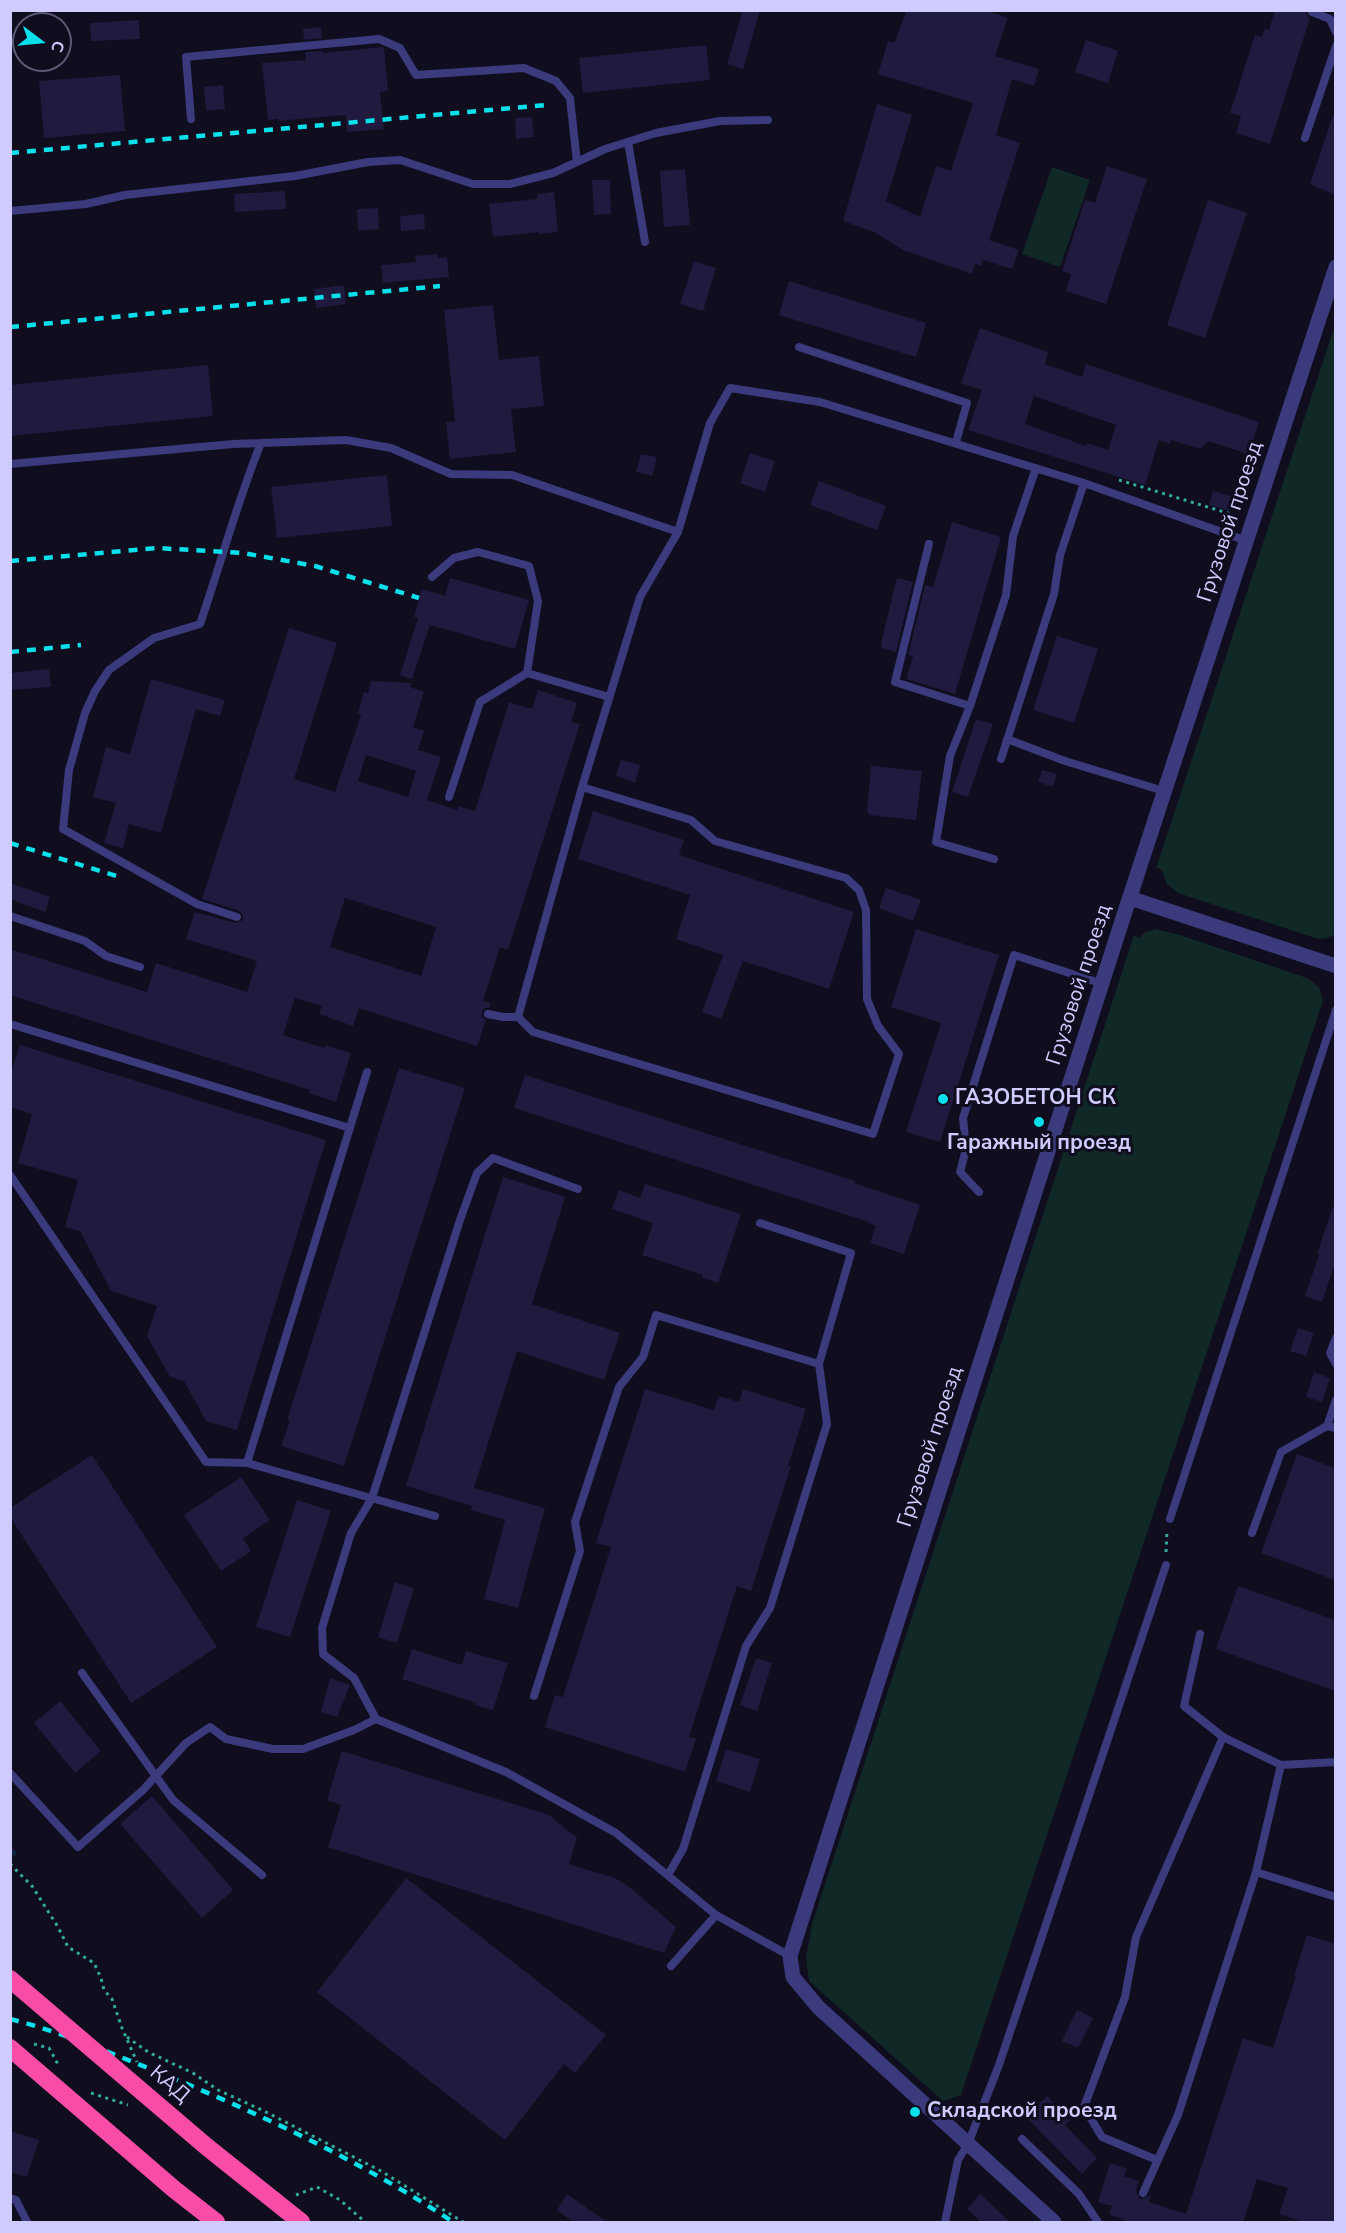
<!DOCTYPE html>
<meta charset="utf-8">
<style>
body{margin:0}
#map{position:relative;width:1346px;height:2233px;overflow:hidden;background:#0f0d1e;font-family:"Nunito Sans",sans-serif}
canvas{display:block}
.frame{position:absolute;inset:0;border:12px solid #cfccfd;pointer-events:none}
.north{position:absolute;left:12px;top:12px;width:60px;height:60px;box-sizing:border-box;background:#0f0d1e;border:2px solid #5c5977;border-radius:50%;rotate:106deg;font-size:16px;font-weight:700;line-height:24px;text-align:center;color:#cfccfd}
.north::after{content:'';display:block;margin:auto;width:21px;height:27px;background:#09e0ec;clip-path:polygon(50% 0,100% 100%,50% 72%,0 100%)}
</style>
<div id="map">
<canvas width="1346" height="2233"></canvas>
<div class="frame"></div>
<div class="north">С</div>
</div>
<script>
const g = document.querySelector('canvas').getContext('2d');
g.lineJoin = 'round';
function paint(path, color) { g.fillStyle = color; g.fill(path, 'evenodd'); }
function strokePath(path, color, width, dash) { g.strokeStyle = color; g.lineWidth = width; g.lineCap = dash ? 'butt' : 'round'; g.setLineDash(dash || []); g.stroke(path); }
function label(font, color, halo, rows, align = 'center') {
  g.font = font + ' "Nunito Sans",sans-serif'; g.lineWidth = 6; g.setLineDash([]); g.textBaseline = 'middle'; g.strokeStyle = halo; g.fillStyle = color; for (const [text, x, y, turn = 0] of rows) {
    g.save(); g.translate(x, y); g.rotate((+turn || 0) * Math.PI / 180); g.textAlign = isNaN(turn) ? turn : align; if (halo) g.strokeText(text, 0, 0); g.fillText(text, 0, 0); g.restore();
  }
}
paint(new Path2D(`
 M1052 167 1090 180 1060 267 1022 254Z
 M1335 325 1336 934 1327 938 1318 939 1178 893 1167 884 1161 869 1156 868Z
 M1155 929 1180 935 1307 978 1319 987 1323 1001 961 2095 943 2101 809 1981 806 1958 812 1924 1134 935 1139 938 1146 932Z`), '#102826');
strokePath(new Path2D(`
 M10 1850 14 1853`), '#0e2442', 5);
paint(new Path2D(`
 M743 10H760L743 69 727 64Z
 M907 10H985L1008 18 995 56 1039 69 1034 86 1012 79 996 135 1020 143 989 240 1019 250 1012 269 983 260 981 266 975 264 972 274 903 250 874 232 843 221 877 104 912 115 886 201 920 217 936 166 951 171 973 103 878 74 888 41 894 43Z
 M1275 10H1306L1307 15 1310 18 1270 144 1236 133 1241 116 1230 113 1255 35 1262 37 1264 28 1269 30Z
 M139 20 140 39 91 41 90 23Z
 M321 27 322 38 304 40 303 29Z
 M1086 40 1118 51 1108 83 1075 72Z
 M706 45 710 80 583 93 579 58Z
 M382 47 384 48 388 91 380 92 384 129 347 132 346 115 278 121V119L268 120 262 63 306 60 305 52 323 51V53Z
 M120 75 125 131 44 138 39 81Z
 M223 85 225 109 206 111 204 87Z
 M1333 115 1335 116V195L1310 184Z
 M532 117 534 137 516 139 515 118Z
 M1107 166 1147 179 1106 304 1066 291 1071 274 1062 271 1085 200 1095 203Z
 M685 169 690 225 664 227 660 171Z
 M592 180H610L611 214 594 215Z
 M285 191 286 209 235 212 234 194Z
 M554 192 558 232 539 234V232L493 237 489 204 537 199V194Z
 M1208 200 1247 213 1205 338 1167 325Z
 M378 208 379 229 358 231 357 209Z
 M424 214 425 229 401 231 400 216Z
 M437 254 438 258 447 257 449 277 383 283 381 265 416 262 415 256Z
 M694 261 716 268 703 311 680 304Z
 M789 281 926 323 916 357 779 315Z
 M344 285 346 304 316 308 314 289Z
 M493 305 499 360 539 356 544 406 511 409 516 452 450 459 446 422 455 421 444 310Z
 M980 328 1048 352 1045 364 1082 377 1086 364 1259 422 1248 454 1208 441 1201 449 1171 440 1170 444 1159 440 1145 485 968 430 982 390 961 383ZM1034 396 1116 425 1108 450 1087 443 1086 446 1025 424Z
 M208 365 213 416 10 436V385Z
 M750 453 775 461 765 492 740 483Z
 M641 454 657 457 652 476 636 472Z
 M387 475 392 526 277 538 271 487Z
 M819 481 886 506 877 530 810 505Z
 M1213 491 1234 497 1230 511 1209 505Z
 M952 522 1001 537 955 694 906 679 913 656 908 655 925 585 933 587Z
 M450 578 529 600 515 649 430 625 412 679 400 675 418 618 414 617 422 589 445 596Z
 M897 578 913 582 896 652 882 648 881 643Z
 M289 628 337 643 294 779 335 792 361 715 358 713 364 692 368 693 371 681 411 683 410 687 424 692 413 727 424 731 418 750 441 757 427 800 457 810 458 806 475 811 509 702 532 709 538 690 577 703 571 722 580 724 508 950 500 947 483 1001 491 1003 489 1008H485L482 1012V1017L486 1020 477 1046 359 1008 353 1026 319 1014 322 1006 295 998 283 1035 324 1048 325 1045 351 1053 336 1102 309 1093 310 1090 10 995V949L147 992 156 963 247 992 257 961 186 939 195 912 236 923 243 920V915L240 911 202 899ZM366 755 416 771 408 797 358 781ZM345 898 436 927 421 976 330 947Z
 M1057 636 1098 649 1074 723 1033 710Z
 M49 669 51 687 10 690V673Z
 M151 679 225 700 220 716 196 709 161 833 129 824 123 848 104 843 116 803 93 797 106 747 130 754Z
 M976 719 993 724 968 797 952 792Z
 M621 760 640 765 635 783 616 776Z
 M871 766 922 771 916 820 869 815V813L867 812Z
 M1042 770 1057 774 1053 787 1038 782Z
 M593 811 684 840 679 855 854 912 829 989 743 961 721 1019 702 1012 723 955 676 939 690 895 578 859Z
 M10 883 50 897 45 912 10 899Z
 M886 888 921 900 913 921 879 908Z
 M916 929 999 955 940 1142 906 1132 941 1023 891 1007Z
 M20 1045 326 1140 237 1430 206 1421 184 1381 170 1377 147 1336 157 1306 111 1291 80 1231 65 1227 78 1180 18 1163 32 1114 10 1107V1075Z
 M399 1068 465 1088 344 1466 281 1446 290 1421 287 1420Z
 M525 1075 855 1181 854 1183 920 1205 904 1254 870 1243 876 1226 863 1220 514 1108Z
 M503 1177 565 1197 532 1304 620 1333 604 1380 517 1351 474 1488 545 1508 518 1608 484 1599 505 1520 471 1510 472 1506 406 1486Z
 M645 1184 741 1214 718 1283 702 1278 703 1275 642 1255 653 1223 612 1209 619 1190 640 1198Z
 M1333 1206 1335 1207V1263L1322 1302 1305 1296 1319 1255 1317 1254Z
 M1298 1328 1314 1333 1306 1356 1290 1351Z
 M1314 1372 1330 1378 1322 1402 1306 1397Z
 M645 1389 714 1410 719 1396 739 1402 743 1389 806 1409 788 1466H791L751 1591 737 1586 689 1737 696 1739 685 1772 545 1727 555 1695 563 1697 611 1547 596 1543Z
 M1297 1454 1335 1468V1580L1261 1553Z
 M92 1455 217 1647 131 1703 10 1517V1508Z
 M241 1477 270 1520 243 1538 251 1551 221 1571 184 1515Z
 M297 1500 331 1511 290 1637 256 1627Z
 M395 1582 414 1588 397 1643 378 1637Z
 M1238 1586 1335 1620V1691L1216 1649Z
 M412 1649 462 1665 466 1651 508 1663 493 1710 475 1705 476 1703 402 1679Z
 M756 1658 772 1663 757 1711 740 1705Z
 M330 1678 350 1685 337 1717 321 1712Z
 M60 1701 101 1751 75 1773 34 1723Z
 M726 1749 760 1759 750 1792 716 1781Z
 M342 1751 549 1815 577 1838 569 1864 615 1878 632 1889 676 1927 664 1953 328 1847 341 1805 327 1800Z
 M152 1796 233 1890 202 1918 120 1824Z
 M406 1878 606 2035 575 2073 564 2064 505 2140 317 1992Z
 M1307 1935 1335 1944V2223H1306L1279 2214 1288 2188 1257 2179 1243 2223H1125V2220L1109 2214 1112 2206 1098 2202 1110 2163 1127 2169 1124 2176 1139 2181 1136 2190 1140 2199H1144L1151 2195 1149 2202 1186 2214 1243 2038 1273 2048 1296 1976H1294Z
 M1077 2010 1093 2018 1078 2048 1062 2041Z
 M1047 2096 1070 2120 1065 2125 1097 2158 1082 2174 1026 2117Z
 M10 2131 39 2140 27 2177 10 2172Z
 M567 2194 608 2223H575L557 2210Z
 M980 2194 1011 2223H982L967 2209Z`), '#1f1a3e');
strokePath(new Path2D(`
 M1119 480 1234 515
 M1166 1552 1167 1531
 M10 1864 32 1886 58 1927 68 1947 94 1963 101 1978 104 1990 112 1999 122 2028 137 2062
 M127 2037 148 2052 193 2073 218 2090 264 2111 381 2171 463 2222
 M34 2044 49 2048 59 2066
 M91 2093 128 2105
 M296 2195 317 2187 340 2200 365 2222`), '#32ab9e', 3, [3, 4.5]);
strokePath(new Path2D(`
 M1312 12 1330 19 1336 32
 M191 119 186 57 379 39 400 48 416 75 524 68 556 81 570 98 577 162
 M1305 138 1336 46
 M628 142 645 242
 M10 211 86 204 125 195 295 176 368 162 400 160 473 184H510L553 173 605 149 656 133 720 121 768 120
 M799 347 967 403 956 442
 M10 464 233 444 346 440 391 448 451 474 512 475 678 532
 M929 544 895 682 970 706 1006 595 1013 536 1036 468
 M432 577 454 558 478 552 529 566 538 601 527 673
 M970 706 950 756 936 842 994 859
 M1007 739 1065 761 1164 791
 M1001 759 1054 594 1060 555 1084 483
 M582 787 691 820 715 841 846 878 859 890 866 910 867 999 878 1026 899 1054 873 1134 533 1032 518 1017 582 787 640 597 678 532 710 423 730 388 820 402 1084 483 1247 541
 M449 797 480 702 527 673 609 697
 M10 916 85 941 106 956 140 967
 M237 917 197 904 63 829 69 770 85 713 95 691 109 670 154 638 200 624C221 563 237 502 261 443
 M488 1014 503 1017H518
 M10 1024 350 1128
 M10 1175 206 1462 247 1463 435 1516
 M578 1189 493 1158 477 1173 460 1220 372 1498 351 1533 322 1628 323 1654 354 1678 376 1719 506 1772 616 1833 716 1915 790 1956
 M979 1192 960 1172 966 1149 963 1118 1014 955 1103 984
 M1336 1338 1330 1353 1336 1364
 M1327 1426 1336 1400
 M247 1463 367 1072
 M1170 1519 1336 1010
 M1252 1533 1281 1452 1327 1426 1336 1428
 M1200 1634 1184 1706 1223 1737 1281 1765 1336 1762
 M82 1673 173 1800 262 1875
 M534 1696 580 1551 575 1522 619 1387 643 1357 656 1315 819 1364
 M10 1773 78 1847 143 1790 186 1743 210 1727 226 1739 273 1749H303L354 1730 376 1719
 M1256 1872 1336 1897
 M668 1875 683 1849 746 1646 770 1608 827 1424 819 1364 851 1253 760 1223
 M671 1966 716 1915
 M1022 2139 1079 2194 1098 2222
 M1157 2160 1102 2137 1084 2107 1125 1997 1136 1937 1223 1737
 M1143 2193 1178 2115 1256 1872 1281 1765
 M10 2198 16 2200 27 2222
 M945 2222 958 2160 968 2144 999 2065 1166 1565`), '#3a3a7c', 8);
strokePath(new Path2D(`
 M1130 898 1336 966`), '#3a3a7c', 15);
strokePath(new Path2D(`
 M1054 2222 818 2007 793 1977 790 1956 1121 924 1336 267`), '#3a3a7c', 15);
strokePath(new Path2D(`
 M10 2048 175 2190 216 2222`), '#f84ca7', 18);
strokePath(new Path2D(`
 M10 153 546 105
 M10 327 440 286
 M10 561 156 548 243 553 315 566 419 598
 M10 652 81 645
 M10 843 123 878
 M10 2019C58 2031 103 2050 148 2068 254 2111 358 2159 453 2222`), '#09e0ec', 4.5, [9, 8]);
strokePath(new Path2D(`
 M10 1979 207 2147 301 2222`), '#f84ca7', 18);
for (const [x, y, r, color] of [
 [943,1099,6,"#09e0ec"],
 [1039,1122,6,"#09e0ec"],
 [915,2112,6,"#09e0ec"]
]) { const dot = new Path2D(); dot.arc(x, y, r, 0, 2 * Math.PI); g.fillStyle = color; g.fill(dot); strokePath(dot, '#0f0d1e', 2); }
label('21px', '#cfccfd', '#0f0d1e', [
 ["Грузовой проезд",1231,522,-72],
 ["Грузовой проезд",1080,985,-72],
 ["Грузовой проезд",931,1447,-72],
 ["КАД",169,2085,41]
]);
label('bold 21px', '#cfccfd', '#0f0d1e', [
 ["ГАЗОБЕТОН СК",955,1099],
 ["Гаражный проезд",1039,1144,"center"],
 ["Складской проезд",927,2112]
], 'left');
</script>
